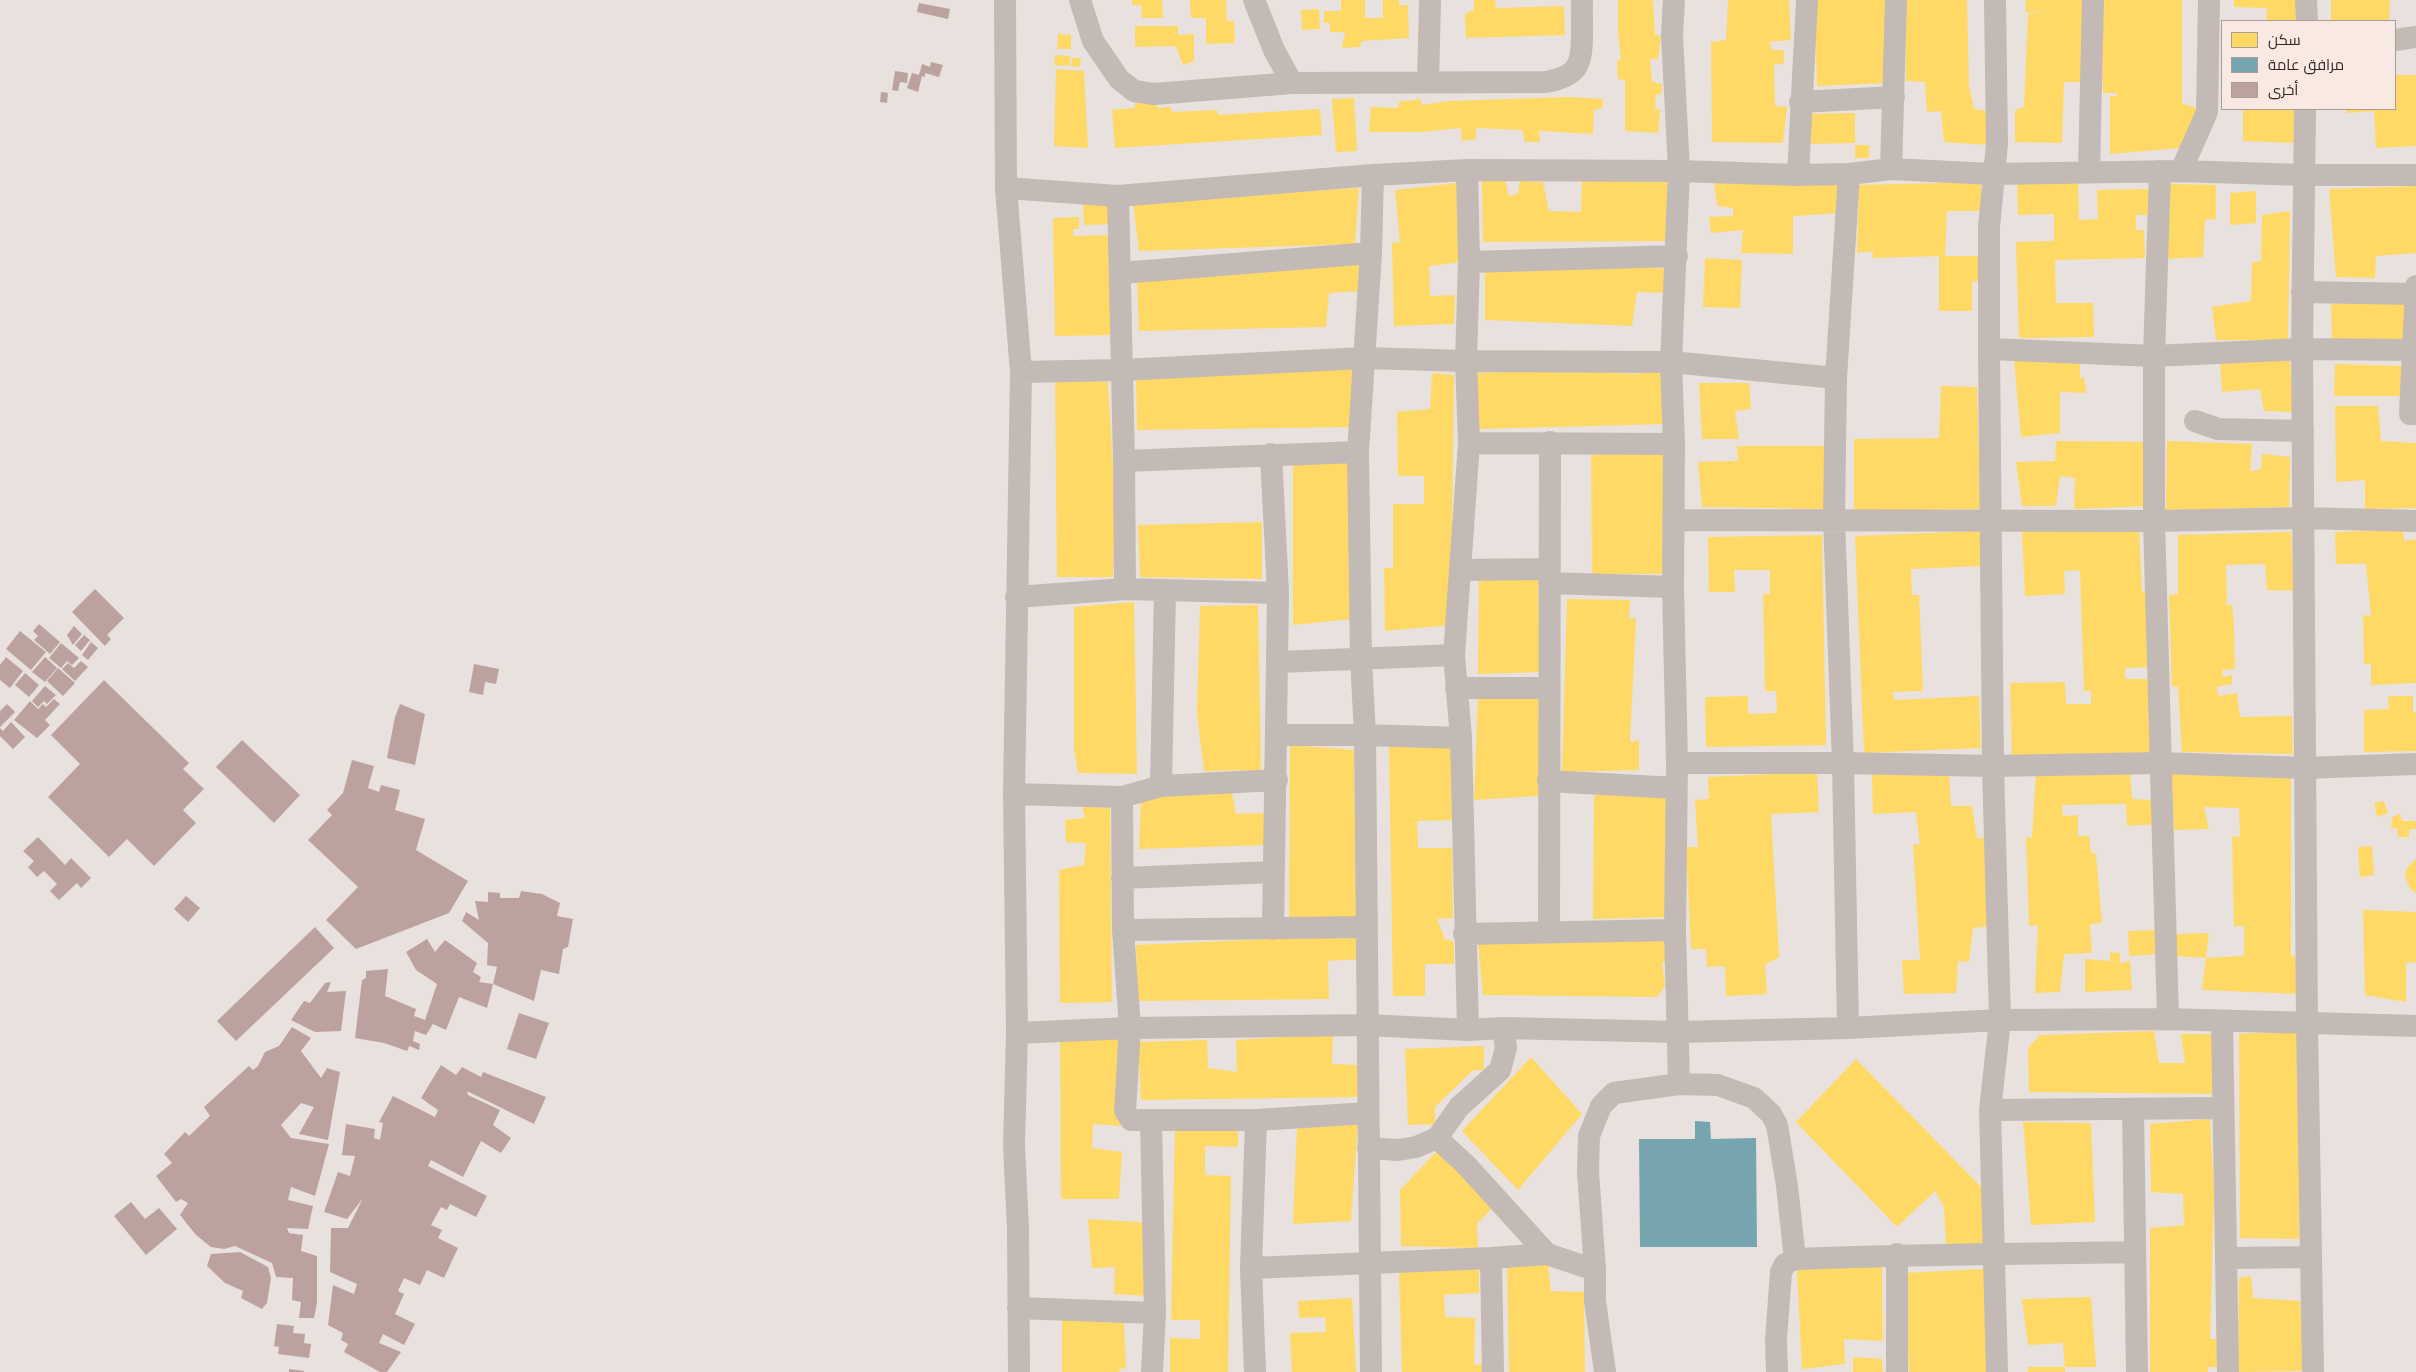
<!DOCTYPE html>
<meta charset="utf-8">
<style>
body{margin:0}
#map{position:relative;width:2416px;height:1372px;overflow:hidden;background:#e9e1dd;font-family:"Open Sans",Cairo,sans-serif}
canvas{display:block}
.legend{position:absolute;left:2221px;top:20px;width:175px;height:90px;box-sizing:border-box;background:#f8eae3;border:1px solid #a99c97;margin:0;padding:6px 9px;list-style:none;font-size:15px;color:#322725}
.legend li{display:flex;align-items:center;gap:10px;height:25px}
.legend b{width:25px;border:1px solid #a99c97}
</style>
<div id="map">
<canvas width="2416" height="1372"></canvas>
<ul class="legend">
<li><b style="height:14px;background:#ffd966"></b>سكن</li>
<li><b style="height:14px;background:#76a5af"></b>مرافق عامة</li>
<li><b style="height:14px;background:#bca29f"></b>أخرى</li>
</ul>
</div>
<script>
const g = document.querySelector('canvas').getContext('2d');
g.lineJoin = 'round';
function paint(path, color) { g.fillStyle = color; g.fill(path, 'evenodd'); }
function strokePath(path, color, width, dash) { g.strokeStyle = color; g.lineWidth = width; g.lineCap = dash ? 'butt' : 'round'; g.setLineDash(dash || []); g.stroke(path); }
paint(new Path2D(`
 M1132 0H1162L1163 18H1142L1141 5H1132Z
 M1190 0H1226L1227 21H1234L1235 43 1206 44V18H1191Z
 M1341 0H1365V18H1383V0H1399V5H1408L1409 38 1362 41 1360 47 1342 48 1345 32H1330V23H1324V11H1341Z
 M1474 0H1495L1496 8 1564 6 1565 35 1466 38 1465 14 1474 10Z
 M1618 0H1653L1655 35 1661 36 1658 59H1650L1652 82 1662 84V93L1656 95 1655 108 1660 110 1658 133 1625 131V80L1618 79 1617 61 1621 59 1618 33Z
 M1728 0H1789L1791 40 1769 42 1772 50H1784V63L1774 65 1775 106 1787 107 1783 143 1712 142 1711 42 1726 40Z
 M1814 0H1887L1890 83 1817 86Z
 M1905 0H1967L1969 86 1974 109 1987 111 1989 145 1944 142 1941 111 1927 112 1925 82 1906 81Z
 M2026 0H2085L2082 82H2064L2062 143 2015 142V110L2024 107 2028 13H2055L2025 12Z
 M2102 0H2182V103L2198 109 2191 147 2110 154V96H2117V93H2103Z
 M2234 0H2297L2296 21H2266L2267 8 2234 7Z
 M2331 0H2390L2389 21H2331Z
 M1319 9 1320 29 1302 30 1301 10Z
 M1135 26H1178V35L1194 34V61L1183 65 1176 46 1135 47Z
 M1058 34 1071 35V49H1057Z
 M1055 55 1070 56V66L1054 65Z
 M1072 58H1081L1080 67 1071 66Z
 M1056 69 1084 71 1088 148 1054 146Z
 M2395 75H2416V146L2376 148 2374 111 2346 113V109H2395Z
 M1568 97 1603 99 1602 108 1594 110 1593 134 1539 131 1540 142H1525L1522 130 1476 128V139L1462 141 1461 128 1420 132H1369L1371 107 1398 108 1399 102 1420 99 1422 105 1448 101Z
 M1354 98 1357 151 1336 152 1332 99Z
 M1156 101 1157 108 1171 107 1172 112 1217 110 1218 115 1320 109 1322 135 1115 148 1112 110 1135 108V103Z
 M2243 109H2294V143L2243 141Z
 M1855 113V143L1811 144 1810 114Z
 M1855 145H1869V158H1855Z
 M1505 179 1509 196 1518 194 1520 181 1543 182 1549 211 1581 212 1582 179 1667 182 1669 241 1483 242 1482 181Z
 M1714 182H1840V213L1793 216V254L1741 253 1743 230 1711 233 1709 217 1733 216V208L1717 206Z
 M1981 182 1982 211H1947L1945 256H1982V282L1972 281V311H1939V256L1872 258 1873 251 1857 253 1859 185Z
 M2078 182 2079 220 2098 219 2097 190 2149 189 2150 215H2136V230H2144L2145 258 2055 260 2056 303H2093L2094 337 2019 338 2016 242 2054 241V214L2018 215 2017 183Z
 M1457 183 1462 262 1429 266 1430 296 1455 295 1454 324 1394 326 1392 243 1400 242 1395 190Z
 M2169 184 2216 185V219L2205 220 2203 257 2162 259V217L2170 216Z
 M2416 186V253L2376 256 2375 278 2336 277 2329 189Z
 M1359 188 1355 244 1139 251 1133 202Z
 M2256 191V223L2230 225V193Z
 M1083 201H1114V224L1084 225Z
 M2290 211 2288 340H2216L2212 307 2251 301 2252 262 2261 261 2262 215Z
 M1079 217V229H1073V236L1111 235 1112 335 1055 336 1053 218Z
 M1705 258 1742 260 1740 308 1703 307Z
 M1361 263 1362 291 1329 293 1326 327 1139 331 1137 278Z
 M1609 263 1666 269V293L1637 292 1632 326 1485 320V267Z
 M2409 300 2408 341 2332 340 2331 304Z
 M2080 358V378L2084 377 2086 393 2060 392V433L2021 437 2014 360Z
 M2220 360 2290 361 2293 412 2264 411 2260 389 2222 392Z
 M2335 364 2402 366 2403 396H2334Z
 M1357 365 1353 427 1137 430 1136 377Z
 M1609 368 1612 373 1641 374V368L1664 370 1667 424 1478 429 1476 373Z
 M1432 373 1454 375 1451 625 1385 631 1384 568H1393V504H1424V476H1398L1397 412 1430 409Z
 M1055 379 1108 382 1115 500 1113 577H1057Z
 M1699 383H1749L1751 409 1735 411 1739 439H1702Z
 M1941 386 1977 387 1980 509 1854 511V439L1939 438Z
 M2335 406H2378L2381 441 2416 443V508L2365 509V480L2336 482Z
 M2056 441 2148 442V506L2074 509 2075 478 2060 476 2056 506H2022L2016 462 2055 461Z
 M2167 441 2252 444 2250 471 2261 469 2262 454 2290 457 2289 507 2166 510Z
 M1737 446H1829L1827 509 1702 507 1698 462 1738 461Z
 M1665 453 1666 574H1592L1591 455Z
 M1350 460 1352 619 1293 625V463Z
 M1262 522V579L1140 577 1138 525Z
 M2139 526 2142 591 2148 593 2150 667 2125 668V679H2154L2155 757 2012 760 2010 683 2065 682 2066 704H2091V691H2084L2080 570 2064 571 2065 594 2025 596 2022 531Z
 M2403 530 2404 541 2416 539V683L2371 685V664H2364L2363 615 2371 616 2366 564H2336L2335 532Z
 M1980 531 1982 566 1911 569 1912 595H1919L1923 691 1892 692 1895 700 1979 696 1981 748 1864 753 1855 536Z
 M2291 532 2292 562 2298 563 2300 591 2267 590 2265 564 2226 565 2227 606 2232 604 2234 625 2235 669 2222 670 2223 677 2232 675V684L2216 687 2219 696 2237 693 2240 717 2292 716 2293 754 2182 752 2178 686 2172 687 2169 595 2178 594V535Z
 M1822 535 1826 745 1706 747 1705 697 1748 696V714L1777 713 1776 691H1765L1763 594H1770V570H1734L1735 592H1709L1708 537Z
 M1479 575H1538L1540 672 1478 674Z
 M1567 599 1630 600 1629 619 1636 618 1630 742 1639 740V770L1562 772Z
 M1134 602 1137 774 1078 773 1074 750V607Z
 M1258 605 1261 770 1204 771 1197 713 1200 606Z
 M1478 695 1542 698 1538 796 1474 800Z
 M2388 696H2413V712H2416V751L2364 752V710L2389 709Z
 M1457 744 1451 769 1452 820 1417 821 1418 848H1452L1453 918 1437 919 1445 939 1454 942V964H1425V996H1393L1389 745Z
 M1290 745 1354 750 1356 917 1289 920Z
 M2036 771H2130L2132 799 2156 800V824L2127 826 2126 804 2062 805 2063 816 2078 815V836H2089L2091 853 2096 854 2102 923 2090 924 2092 953 2064 954 2060 992 2035 993 2038 925 2029 926 2026 837 2032 838Z
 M1817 772 1819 812 1771 814 1779 957 1765 965 1767 994 1726 996 1725 966 1707 967 1706 949H1691L1686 847H1698L1695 800 1709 799 1708 777Z
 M1949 773 1951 806H1972L1977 838H1985L1989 926 1973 928 1969 962 1958 961 1956 993 1904 994 1902 960H1920L1913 844 1920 845 1916 812 1873 814 1872 774Z
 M2172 773 2291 776V956L2296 957 2299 994 2202 990 2206 958 2175 956 2176 934 2209 933 2206 958 2244 956V926H2234L2232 836 2240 837 2239 808 2204 807 2209 829 2174 830Z
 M1232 793 1236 814 1267 813 1268 845 1139 849 1141 798Z
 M1594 795H1667L1668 917 1593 919Z
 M2384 801 2388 813 2377 817 2374 803Z
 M1082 806 1110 808 1112 1002 1060 1003 1059 870 1084 865 1086 843 1066 842 1065 820 1085 818Z
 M2400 814 2402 821H2416V829H2409V837H2398L2397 828H2391L2392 817Z
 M2372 846 2374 875 2360 877 2358 847Z
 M2416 859V893L2409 887 2405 875 2407 868Z
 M2363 910 2416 912V962L2406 963V1002L2365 995Z
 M2159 930 2160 954 2129 956 2128 931Z
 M1360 935 1361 959 1328 961 1329 999 1138 1001 1136 945Z
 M1670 939 1671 963 1662 962 1665 986 1657 997 1483 995 1478 944Z
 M2110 952 2120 953V963L2130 961 2132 990 2085 992V959L2110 961Z
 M2154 1031 2159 1063H2185L2181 1034H2216V1094L2029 1092 2028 1048 2040 1035Z
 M2300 1031 2299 1239 2240 1238 2239 1034Z
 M1333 1034 1332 1064 1359 1065 1357 1097 1141 1100 1138 1042 1207 1040 1208 1068 1237 1072 1236 1040Z
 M1122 1038 1123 1126 1093 1124 1092 1148 1122 1152 1119 1199H1061L1060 1042Z
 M1484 1046V1070H1473L1435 1107V1124L1408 1125 1405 1049Z
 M1531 1057 1582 1114 1518 1190 1462 1131Z
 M1856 1059 1982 1188 1986 1244 1946 1245 1944 1207 1935 1191 1897 1227 1796 1122Z
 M2210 1119 2214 1192 2210 1339H2218V1367H2208V1372H2150V1228L2184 1225 2183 1194 2151 1192 2150 1124Z
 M2023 1122 2091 1123 2095 1222 2031 1225Z
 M1358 1124 1351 1221 1293 1224 1297 1126Z
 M1175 1126 1238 1127V1147L1205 1146V1175L1231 1176 1228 1372H1170V1338L1200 1339V1320H1171Z
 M1438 1150 1494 1206 1477 1224 1478 1248 1401 1246 1400 1190Z
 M1088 1219 1153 1223 1148 1296 1114 1294 1115 1267 1092 1268Z
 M1507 1265H1548L1551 1291 1584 1292 1585 1372H1509Z
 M1882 1265 1883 1341 1844 1339 1845 1364 1802 1369 1797 1269Z
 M1479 1267V1293L1444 1295 1445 1317 1475 1318 1474 1365 1485 1364V1372H1402L1399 1270Z
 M1985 1269 1988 1372H1909L1905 1273Z
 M2251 1276 2253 1298 2300 1301 2305 1371 2238 1372 2239 1278Z
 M2091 1297 2096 1367H2065L2063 1343 2028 1345 2022 1299Z
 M1352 1298 1356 1372H1292L1290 1333 1326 1332 1325 1317 1299 1318 1298 1301Z
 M1062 1318 1124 1321 1126 1368 1120 1369 1119 1372H1062Z
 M1853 1357 1882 1359 1883 1372H1853Z
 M2028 1367H2065V1372H2028Z`), '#ffd966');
paint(new Path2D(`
 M1695 1121 1710 1122 1711 1139 1756 1138 1757 1247H1640L1639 1139H1695Z`), '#76a5af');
paint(new Path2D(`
 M919 3 950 9 948 19 917 12Z
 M931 62 943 65 939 77 925 73V77L922 76 918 92 907 88 912 73 919 75 922 64 930 67Z
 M895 71 908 73 907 83 900 82 898 91 892 90Z
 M881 92 888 93 887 103 880 102Z
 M95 589 124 618 107 635 111 639 105 646 72 612Z
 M39 624 60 642 50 654 34 640 38 636 33 631Z
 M74 626 82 634 73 645 67 635Z
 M20 631 46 652 31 670 6 649Z
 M84 635 90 640 81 651 75 645Z
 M91 642 98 648 88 660 82 655Z
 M61 643 79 658 72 665 67 661 61 668 49 658Z
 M6 657 23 671 10 688 0 680V665Z
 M45 657 57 668 45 682 32 672Z
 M81 661 88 667 75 681 62 669 68 663 74 668Z
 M474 664 499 669 496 684 485 682 483 695 469 692Z
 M58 668 75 683 63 696 47 681Z
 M25 673 39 685 29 697 15 685Z
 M104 680 189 763 183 769 204 789 183 810 196 823 154 866 127 839 109 857 48 797 80 764 51 735Z
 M45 686 56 695 47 704 44 701 38 707 32 701Z
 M54 699 60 704 45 720 50 725 37 738 14 720 30 701 38 709 43 704 46 707Z
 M7 704 15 712 0 727V711Z
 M400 704 425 714 415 765 387 758 395 717Z
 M11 722 25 737 13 749 0 736V728L3 731Z
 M242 740 300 795 274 823 216 767Z
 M352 760 374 766 368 788 379 792 381 785 400 790 395 810 425 819 416 850 468 881 449 913 356 949 326 920 358 887 308 840 332 815 327 810 343 793Z
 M38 837 65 865 71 858 91 878 81 888 77 883 59 900 50 891 57 884 44 871 37 877 28 867 34 861 23 851Z
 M521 891 542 894 560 903 557 916 573 919 568 947 563 949 559 974 541 970 534 1001 493 984 497 967 487 965 488 943 462 921 466 912 479 920 475 901 488 902V892L500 893V898H519Z
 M186 896 200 908 188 922 174 909Z
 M315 927 334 948 236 1041 217 1021Z
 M427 939 435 952 445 940 477 963 473 972 481 977 479 982 493 984 487 1008 459 997 446 1030 433 1024 426 1035 415 1031 413 1041 420 1044 419 1050 409 1046 407 1051 384 1043 355 1038 362 980 366 978V971L388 969 385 996 416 1009 414 1016 425 1020 437 984 416 970 406 952Z
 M331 982 327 992 346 991 341 1031 315 1032 291 1020 304 1001 310 1003 325 983Z
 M519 1013 549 1023 536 1059 507 1049Z
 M292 1027 311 1038 301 1051 321 1078 327 1068 340 1072 328 1140 299 1134 314 1107 301 1103 281 1125 291 1138 329 1144 315 1196 291 1187 288 1200 313 1206 308 1229 287 1228 289 1233 303 1235 301 1251 317 1256V1303L314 1318H299L301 1302 292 1300 293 1278 276 1277 272 1263 235 1246 224 1249 211 1247 196 1235 180 1215 188 1203 181 1199 176 1202 156 1176 172 1163 164 1154 185 1132 189 1136 210 1116 204 1107 249 1066 253 1070 258 1066 265 1052 279 1046Z
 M441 1065 456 1075 462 1067 481 1077 483 1072 546 1097 534 1124 467 1091 468 1095 500 1110 493 1125 511 1138 501 1153 481 1141 463 1177 431 1160 428 1166 487 1196 476 1217 450 1204 447 1210 441 1207 431 1225 442 1230 438 1238 458 1248 444 1278 427 1270 420 1285 404 1278 398 1291 404 1294 395 1314 415 1324 404 1345 383 1334 379 1343 401 1352 387 1372H380L344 1352 348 1344 341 1340 343 1333 328 1325 333 1285 354 1294 357 1284 330 1272 331 1228H348L363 1198 347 1219 324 1212 338 1172 350 1176 355 1156 342 1155 346 1124 375 1129 374 1138 380 1140 383 1123 379 1122 393 1096 435 1117 438 1110 421 1098Z
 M131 1202 145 1219 159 1208 177 1229 146 1255 114 1216Z
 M240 1252 268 1267 271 1278 267 1303 262 1309 241 1298 243 1291 225 1283 207 1266 211 1254Z
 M277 1324 294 1326 293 1333 305 1334 304 1343 311 1344 309 1358 278 1354 279 1347 274 1346Z
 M289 1369 304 1371V1372H289Z`), '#bca29f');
strokePath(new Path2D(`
 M1005 0 1006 188 1021 372 1014 794 1017 1033 1014 1145 1018 1228 1019 1372
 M1080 0 1093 41 1119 79 1134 91 1154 94 1292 83 1546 82C1557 80 1571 76 1577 66 1585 52 1581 17 1582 0
 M1254 0 1274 50 1292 83
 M1674 0 1672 35 1679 171 1671 362 1674 444 1673 587 1677 763 1675 930 1679 1084
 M1995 0 1997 144 1989 227V349L1993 766 2000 1020 1990 1110 1997 1372
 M2306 0 2307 21
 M2395 40 2416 37
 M1428 82 1430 0
 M1800 102 1894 97
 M2305 109 2302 349 2307 1024 2313 1372
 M1891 169 1896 0
 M1467 170 1469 262 1466 361 1469 443 1454 655 1461 738 1468 1030
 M2089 171 2093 0
 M2160 171 2154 356V521L2168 1019
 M2181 171 2207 112 2209 0
 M1798 175 1807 0
 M1006 188 1118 196 1373 175 1467 170 1679 171 1798 175 1849 174 1891 169 1992 174 2181 171 2303 175H2416
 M1118 196 1124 461 1125 589
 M1469 262 1677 256
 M1121 273 1371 253
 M2416 286 2410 414H2416
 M2302 292 2416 294
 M1989 349 2154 356 2302 349 2413 350
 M1021 372 1122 370 1364 358 1466 361 1671 362 1836 378
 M2195 421 2218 429 2303 431
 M1469 443 1674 444
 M1271 454 1278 593 1273 929
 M1124 461 1358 452
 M1673 520 2154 521 2304 518 2416 521
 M1460 570 1549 569
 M1549 583 1673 587
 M1016 597 1125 589 1278 593
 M1279 662 1454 655
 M1456 688H1549
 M1278 735H1365L1461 738
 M1677 763H1843L1993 766 2160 763 2305 768 2416 764
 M1548 781 1676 788
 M1161 786 1165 590
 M1014 794 1122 797 1161 786 1277 780
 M1122 797 1123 930 1130 1028 1125 1111 1131 1120H1256L1368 1113
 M1122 878 1274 872
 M1123 930 1366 927
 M1549 932 1550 442
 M1464 934 1675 930
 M2222 1022 2228 1372
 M1848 1028 1843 763 1834 519 1836 378 1849 174
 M1017 1033 1130 1028 1367 1025 1468 1030 1503 1028 1679 1032 1848 1028 2000 1020 2168 1019 2416 1026
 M2133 1109 2137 1372
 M1990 1110 2223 1108
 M1151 1121 1155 1313 1152 1372
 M1437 1138 1467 1166 1547 1254
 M1368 1148 1398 1150 1416 1147 1437 1138 1459 1107 1500 1070 1506 1048 1503 1028
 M1897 1254V1372
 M1491 1258 1493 1372
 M2226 1258 2310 1257
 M1251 1268 1491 1258 1547 1254 1595 1270V1301L1605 1372
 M1595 1270 1588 1171 1589 1136 1601 1106 1614 1093 1679 1084 1718 1085 1754 1098 1771 1114 1777 1125 1787 1186 1795 1259
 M1018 1308 1155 1313
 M1255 1372 1251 1268 1256 1120
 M1371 1372 1365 735 1361 659 1358 452 1371 253 1373 175
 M1777 1372 1776 1340 1781 1272 1785 1264 1795 1259C1908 1254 2022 1254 2135 1252`), '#c3bab6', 22);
</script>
